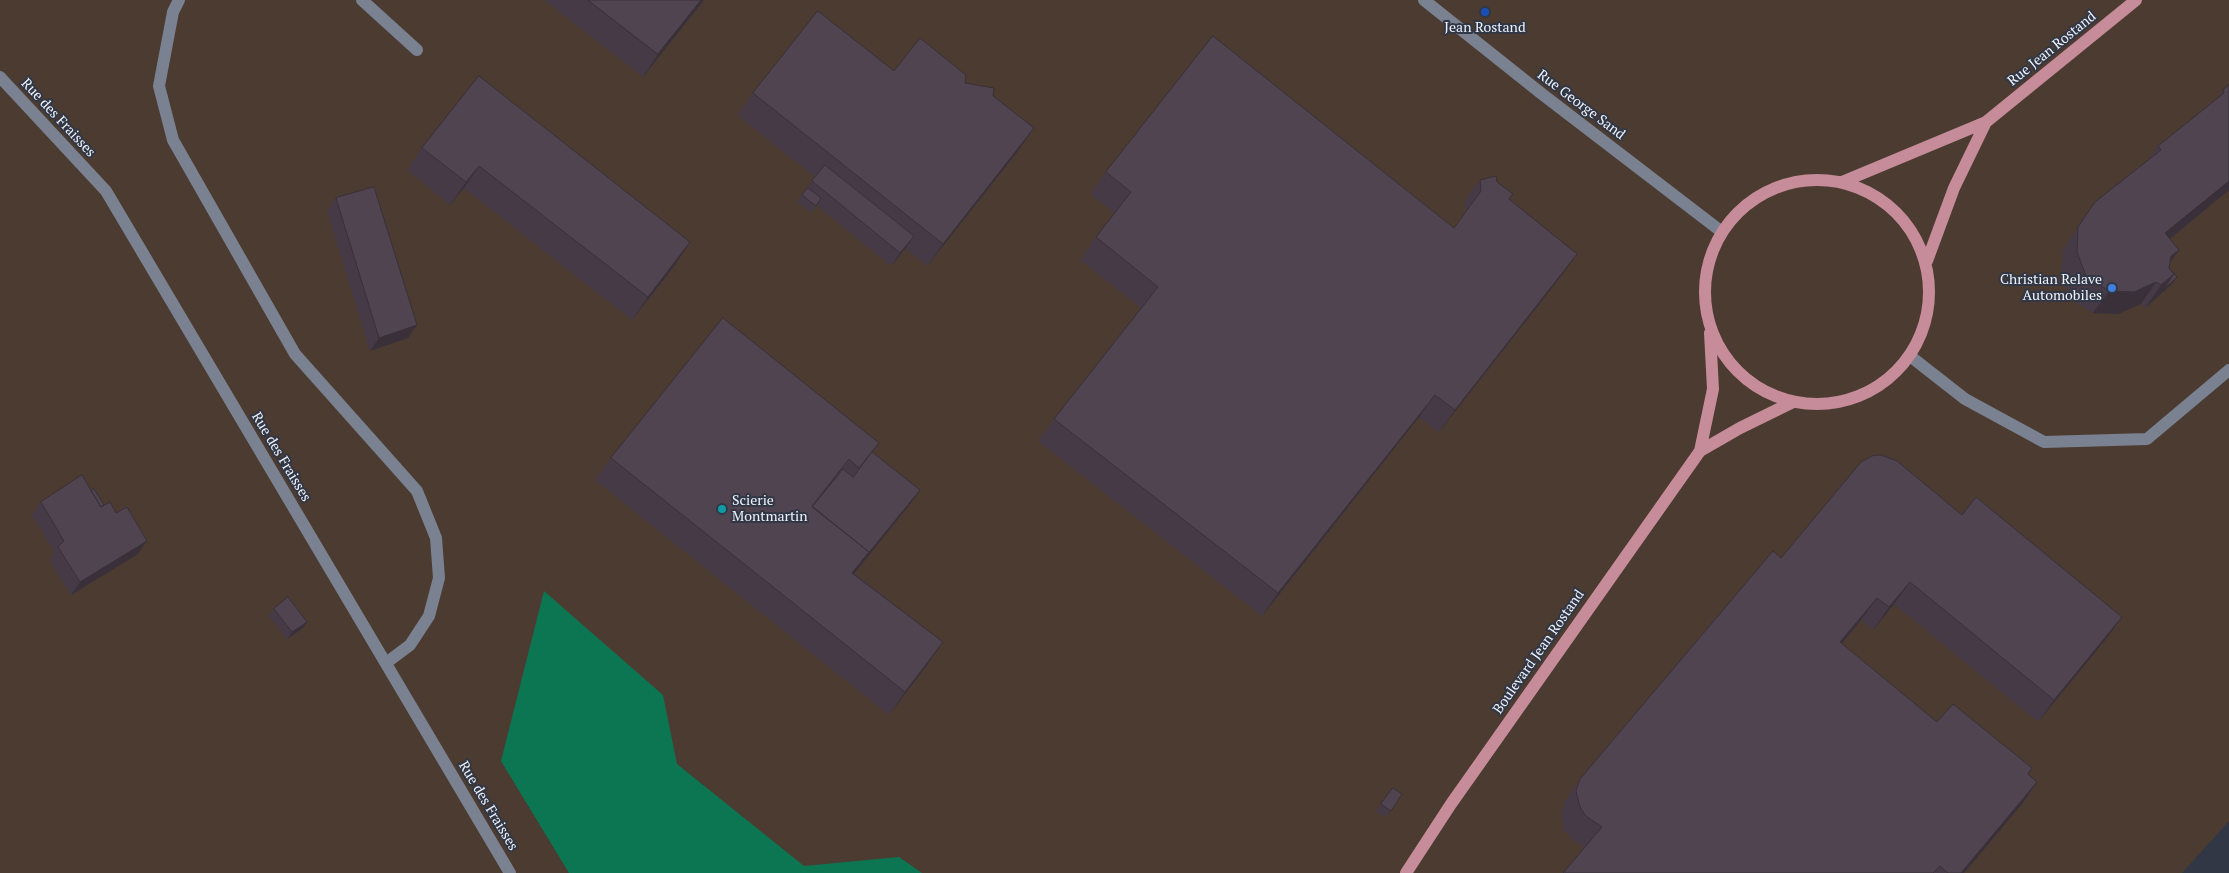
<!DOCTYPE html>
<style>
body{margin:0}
canvas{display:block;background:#313745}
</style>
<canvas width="2229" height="873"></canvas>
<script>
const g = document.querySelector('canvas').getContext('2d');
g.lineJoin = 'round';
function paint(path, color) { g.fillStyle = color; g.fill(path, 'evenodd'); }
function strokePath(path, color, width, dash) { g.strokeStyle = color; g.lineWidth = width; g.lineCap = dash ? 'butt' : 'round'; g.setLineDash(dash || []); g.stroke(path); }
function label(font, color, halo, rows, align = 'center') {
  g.font = font + ' "PT Serif",serif'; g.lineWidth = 4; g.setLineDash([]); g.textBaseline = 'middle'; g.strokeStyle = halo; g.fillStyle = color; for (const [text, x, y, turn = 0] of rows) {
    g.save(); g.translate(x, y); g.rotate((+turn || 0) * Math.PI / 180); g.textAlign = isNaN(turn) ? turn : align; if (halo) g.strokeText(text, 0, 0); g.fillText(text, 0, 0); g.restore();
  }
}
paint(new Path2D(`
 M0 0H2229V821L2182 873H0Z`), '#4c3b30');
paint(new Path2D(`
 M544 591 663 695 677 764 804 866 899 857 922 873H569L501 761Z`), '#0c7552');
strokePath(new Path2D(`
 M179 0 173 12 159 86 173 140 295 354 417 491 436 538 439 578 429 616 410 645 386 663
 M362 0 417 50
 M1424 0 1542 94 1722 232
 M0 77 106 191 510 873
 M1910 356 1965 399 2044 442 2147 439 2229 370`), '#7a8191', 12);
strokePath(new Path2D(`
 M1705 292a112 112 0 1 1 224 0a112 112 0 1 1-224 0Z
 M1842 182 1986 122 2136 0
 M1927 261 1954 188 1986 122
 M1700 451 1740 428 1793 402
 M1406 873 1451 804 1700 451 1713 389 1710 333`), '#c68c99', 12);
paint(new Path2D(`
 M544 0H704L643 77Z
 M894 71 965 83 993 96 1034 128 1018 151 927 266 905 248 891 266 816 205 811 213 797 202 815 177 737 115 753 93Z
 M479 76 675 265 632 320 464 188 450 205 407 170 422 148Z
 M2229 85V190L2170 239 2179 250 2170 262 2169 268 2172 284 2145 308 2141 304 2118 314 2093 313 2070 299 2061 274 2063 249 2095 202 2148 160 2158 146 2217 99 2223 90Z
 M1106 172 1454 228 1466 213 1464 202 1480 180 1497 182 1561 276 1439 432 1419 417 1262 616 1038 441 1054 419 1141 308 1080 260 1096 237 1115 214 1090 194Z
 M336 198 408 338 370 351 327 211Z
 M872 452 920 490 911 503 854 573 943 642 927 665 889 715 595 480 611 458Z
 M91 491 104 505 138 554 71 595 49 560 54 552 32 515 41 502Z
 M1962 515 2122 617 2106 639 2038 722 1894 604 1873 630 1861 620 1842 644 1937 722 2028 774 2022 804 1964 873H1563L1584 848 1571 838 1564 830 1561 814 1565 801 1580 779 1781 558Z
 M274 609 302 629 287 639 269 616Z
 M1393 788 1402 794 1386 818 1376 811Z`), '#463a46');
paint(new Path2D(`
 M701 0H704L643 77 658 54Z
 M1034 128 1018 151 927 266 943 244Z
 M479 166 464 188 450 205 466 182Z
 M2229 181V190L2149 256 2165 233Z
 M914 236 905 249 891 266 900 253Z
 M690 242 675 265 632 320 648 297Z
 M2179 250 2163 272 2171 256Z
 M1577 254 1561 276 1439 432 1455 410Z
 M2174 274 2177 277 2172 284 2145 308 2161 285Z
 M2156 282 2141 304 2118 314 2093 313 2109 291Z
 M417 325 408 338 370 351 379 338Z
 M1435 395 1419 417 1262 616 1278 593Z
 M920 490 911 503 837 595 852 573Z
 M147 541 138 554 71 595 80 582Z
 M1910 582 1894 604 1873 630 1889 607Z
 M1877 598 1861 620 1824 665 1840 642Z
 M2122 617 2106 639 2038 722 2054 700Z
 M307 622 302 629 287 639 292 632Z
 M943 642 927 665 889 715 905 692Z
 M2037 782 2022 804 1964 873H1961Z`), '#393039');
const building = new Path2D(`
 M588 0H701L658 54Z
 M818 11 894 71 920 38 966 75 965 83 994 88 993 96 1034 128 943 244 753 93Z
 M1213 36 1454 228 1481 191 1480 180 1496 176 1497 182 1513 194 1509 199 1577 254 1455 410 1435 395 1278 593 1054 419 1158 287 1096 237 1131 192 1106 172Z
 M479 76 690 242 648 297 479 166 466 182 422 148Z
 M2229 85V181L2165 233 2179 250 2171 256 2169 268 2174 274 2161 285 2156 282 2134 292 2109 291 2086 276 2077 252 2078 227 2095 202 2161 150 2158 146 2224 93 2223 90Z
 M825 165 914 236 900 253 812 181Z
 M374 187 417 325 379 338 336 198Z
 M808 188 821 198 816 206 802 195Z
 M2169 268 2177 277 2163 290 2174 274Z
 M723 318 879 443 859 468 849 459 812 506 869 552 852 573 943 642 905 692 611 458Z
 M872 452 920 490 862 561 869 552 812 507 843 469 853 477Z
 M1881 455 1897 461 1962 515 1976 497 2122 617 2054 700 1910 582 1889 607 1877 598 1840 642 1937 722 1953 704 2032 768 2028 774 2037 782 1961 873H1948L1940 866 1933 873H1563L1602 827 1586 816 1580 807 1576 791 1580 779 1773 551 1781 558 1861 462 1872 456Z
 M82 475 101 507 110 502 116 513 127 507 147 541 80 582 58 547 64 541 41 502Z
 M94 489 104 505 101 507 91 491Z
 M288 597 307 622 292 632 274 609Z
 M1393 788 1402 794 1391 811 1381 804Z`);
paint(building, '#514451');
strokePath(building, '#393039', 1);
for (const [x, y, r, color] of [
 [1485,12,5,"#1a4fb4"],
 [2112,288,5,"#3f7fe0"],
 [722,509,5,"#0f9aa8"]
]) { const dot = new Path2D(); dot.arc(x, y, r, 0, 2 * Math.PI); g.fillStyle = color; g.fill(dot); strokePath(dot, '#313745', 2); }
label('14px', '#eef2fb', '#313745', [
 ["Jean Rostand",1485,28],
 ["Christian Relave",2102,280,"right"],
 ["Automobiles",2102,296,"right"],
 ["Scierie",732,501,"left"],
 ["Montmartin",732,517,"left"]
]);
label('14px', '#eef2fb', '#313745', [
 ["Rue Jean Rostand",2052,49,-39],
 ["Rue George Sand",1581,105,37],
 ["Rue des Fraisses",58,118,47],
 ["Rue des Fraisses",281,457,59],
 ["Boulevard Jean Rostand",1539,652,-55],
 ["Rue des Fraisses",488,806,59]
]);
</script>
